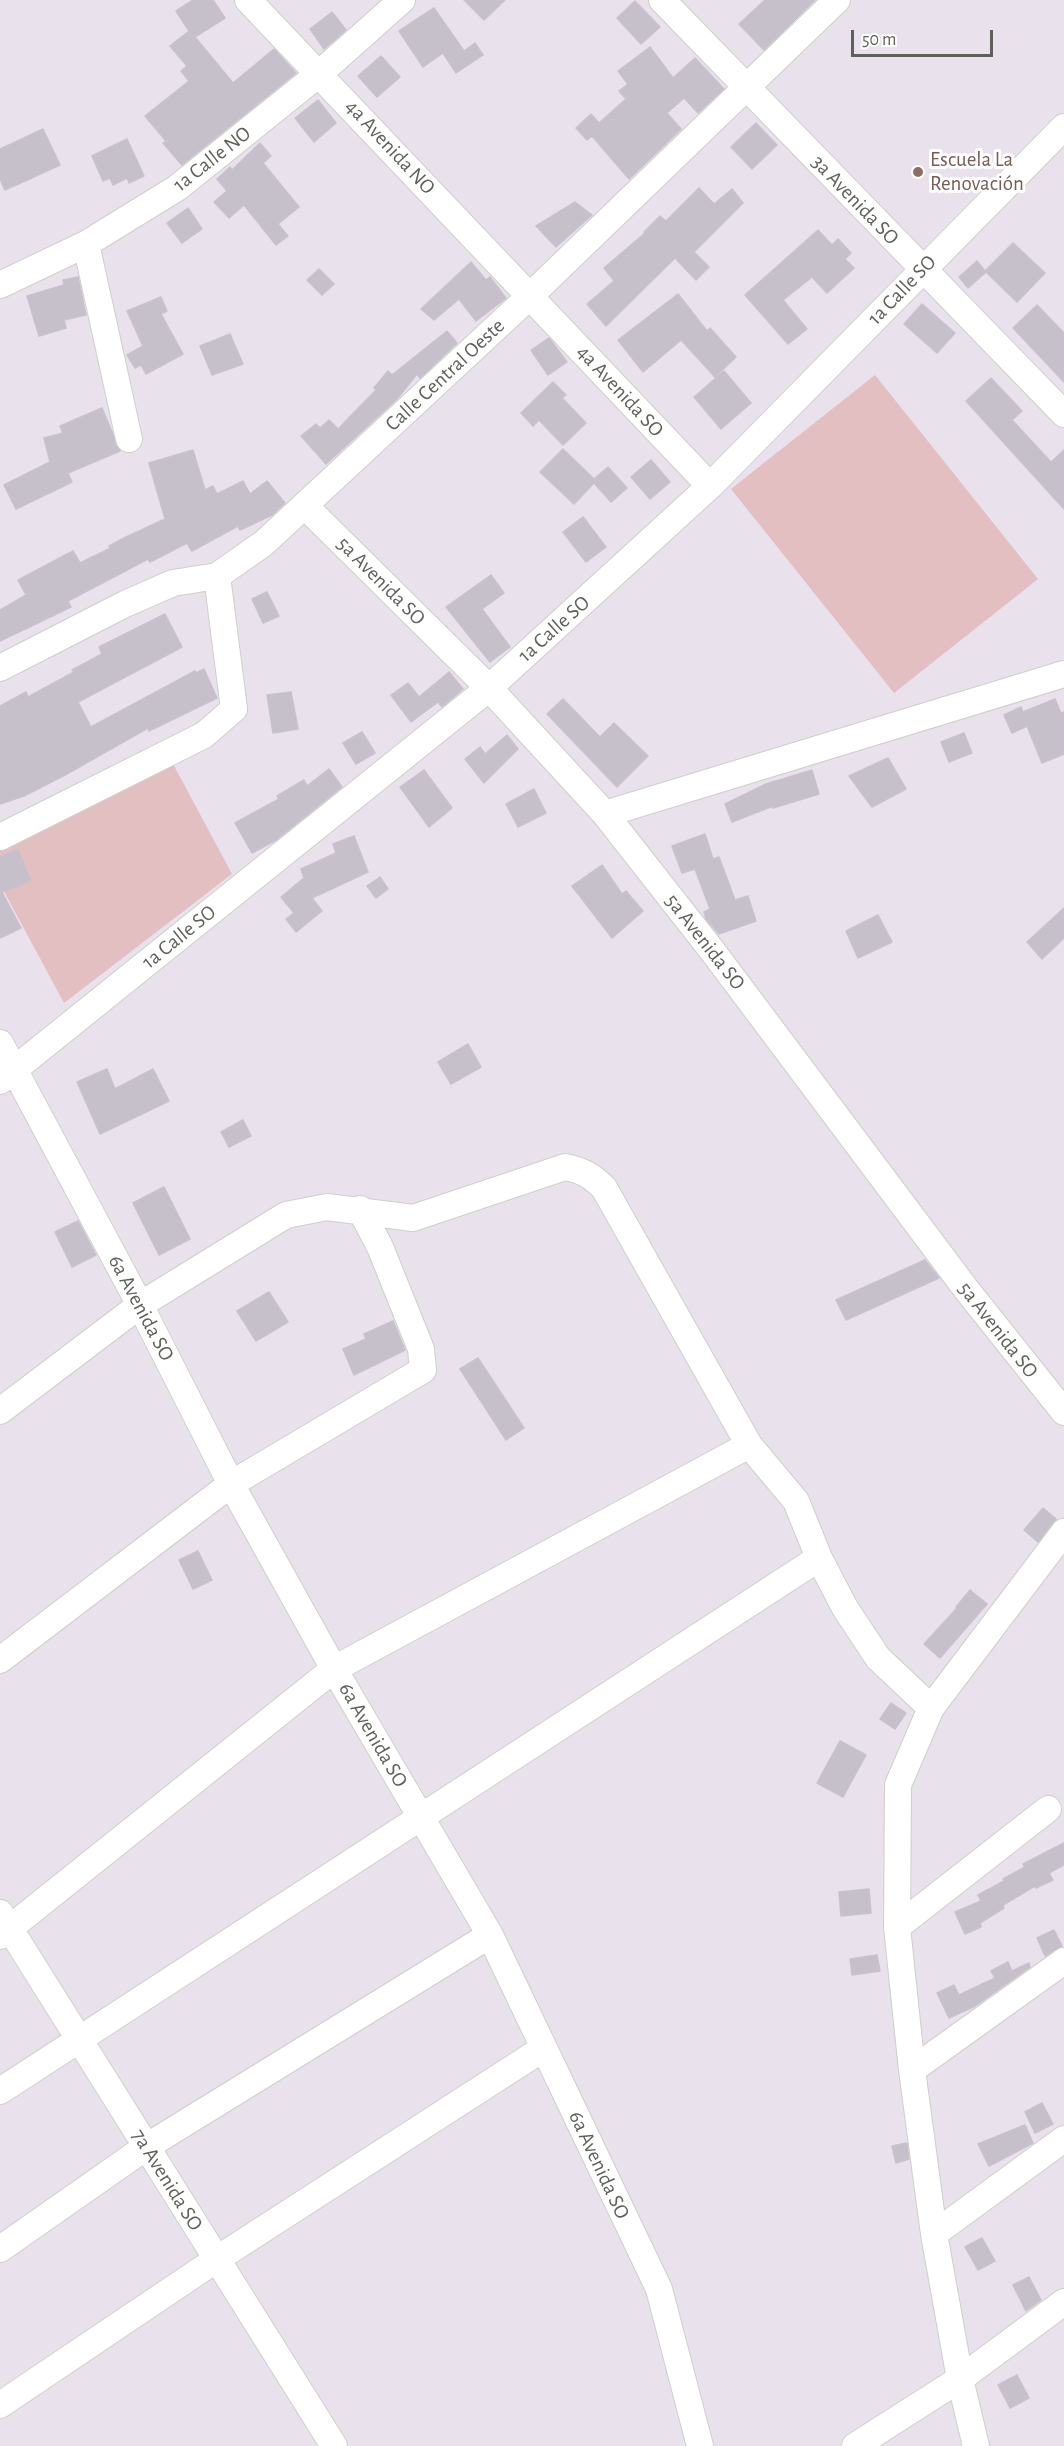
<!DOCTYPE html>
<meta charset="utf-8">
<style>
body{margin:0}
#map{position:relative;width:1064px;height:2446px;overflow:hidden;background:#e9e1ec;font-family:"Alegreya Sans",sans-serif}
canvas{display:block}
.scale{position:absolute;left:851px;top:30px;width:142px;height:27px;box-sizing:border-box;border:3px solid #5e615a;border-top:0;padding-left:8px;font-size:18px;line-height:21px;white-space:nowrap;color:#5e615a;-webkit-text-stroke:4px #fff;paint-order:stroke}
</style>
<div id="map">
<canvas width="1064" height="2446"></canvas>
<div class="scale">50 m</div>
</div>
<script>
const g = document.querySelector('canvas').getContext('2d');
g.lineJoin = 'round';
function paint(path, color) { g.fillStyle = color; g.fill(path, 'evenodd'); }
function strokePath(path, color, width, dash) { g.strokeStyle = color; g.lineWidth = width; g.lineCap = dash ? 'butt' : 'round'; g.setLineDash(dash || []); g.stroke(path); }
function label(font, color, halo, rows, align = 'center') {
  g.font = font + ' "Alegreya Sans",sans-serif'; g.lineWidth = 6; g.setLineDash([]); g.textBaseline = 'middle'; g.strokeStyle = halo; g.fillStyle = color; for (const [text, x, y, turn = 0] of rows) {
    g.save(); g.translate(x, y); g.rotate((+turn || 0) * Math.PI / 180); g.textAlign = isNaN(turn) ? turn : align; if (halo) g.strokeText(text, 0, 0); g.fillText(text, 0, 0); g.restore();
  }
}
paint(new Path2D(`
 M875 375 1038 579 894 693 731 489Z
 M172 762 232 874 64 1003 0 884V850Z`), '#e3bfc2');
const building = new Path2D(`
 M193 0H213L225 18 195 37 233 83 274 49 296 73 182 165 163 143 166 141 145 116 189 81 181 71 187 66 170 46 189 31 176 11Z
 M464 0H505L484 20Z
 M765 0H815L764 50 739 24Z
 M635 1 660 27 641 44 617 18Z
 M434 8 464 51 475 43 483 55 456 73 443 53 423 67 399 31Z
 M332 12 346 30 324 49 310 29Z
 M650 47 673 78 695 58 724 89 698 113 684 98 667 113 681 129 629 179 592 136 587 140 576 128 591 114 599 123 626 99 619 91 628 84 618 71Z
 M381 56 400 77 377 97 358 76Z
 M318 100 336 123 314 142 295 118Z
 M756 123 777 145 752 169 731 147Z
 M43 129 60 165 5 190 0 179V149Z
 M127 139 144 176 129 183 127 178 113 185 110 178 103 181 92 156Z
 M260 143 271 156 263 163 299 207 278 224 288 236 276 245 244 205 229 218 214 202 227 191 217 179 230 167 232 170Z
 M699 188 714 204 732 189 743 203 694 252 709 267 696 280 675 258 606 326 587 304 614 281 604 268 645 233 644 232 660 216 666 221Z
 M575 202 592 215 556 247 536 226Z
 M188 208 202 229 182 243 167 223Z
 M818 230 832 245 838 239 851 253 845 259 854 268 827 293 812 277 783 300 807 329 788 344 745 295Z
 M1013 243 1045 273 1017 302 986 272 968 288 959 277 977 261 985 271Z
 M471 262 486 280 490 277 506 298 476 321 459 299 434 320 421 309Z
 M319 269 334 284 322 295 307 280Z
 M78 277 86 315 64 320 66 328 39 336 27 296 64 285 63 280Z
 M678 294 707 331 710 328 736 357 715 377 681 340 643 372 618 340Z
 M161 297 167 311 161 314 183 354 146 374 141 365 135 368 127 355 143 346 127 311Z
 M922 304 955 333 937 353 904 324Z
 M1037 305 1064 333V382L1013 328Z
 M447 331 457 343 420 378 417 374 397 399 326 464 301 436 316 424 320 428 329 420 338 429 376 390 374 388 388 371 392 375Z
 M230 334 243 364 212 375 200 346Z
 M549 338 567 362 548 375 531 350Z
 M724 371 751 403 721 429 694 397Z
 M991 378 1022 411 1012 420 1051 462 1064 450V509L966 401Z
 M553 382 566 395 562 398 586 423 563 445 539 420 533 426 521 413Z
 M102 408 120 451 68 473 72 482 16 509 4 485 50 462 44 438 63 433 60 426Z
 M563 449 594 479 608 467 627 488 611 502 594 483 574 504 540 472Z
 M193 450 205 490 213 486 217 494 243 481 250 494 267 481 285 503 272 515 240 530 238 526 192 551 187 543 150 562 148 559 68 601 71 607 0 641V610L26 595 18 580 73 551 80 563 111 548 109 546 124 538 165 519 149 463Z
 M651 460 670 482 650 499 631 477Z
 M583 517 606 547 586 562 563 532Z
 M491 575 504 593 482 609 510 647 490 662 446 607Z
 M267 592 279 616 263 623 252 599Z
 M165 614 182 647 78 702 91 727 195 671 196 673 204 669 217 698 149 731 148 728 65 775 24 796 0 804V706L26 692 28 697 74 672 72 670 102 654 99 647Z
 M449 672 463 689 442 707 438 702 411 722 391 695 408 683 419 697Z
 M291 692 298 729 273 733 267 695Z
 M563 699 600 737 614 723 648 756 617 787 547 714Z
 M1055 699 1061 713 1064 712V754L1042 763 1027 726 1012 733 1004 715 1021 707 1023 712Z
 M362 732 375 753 356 764 343 743Z
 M964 733 972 753 949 762 941 742Z
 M507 735 518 749 484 783 465 759 480 747 485 754Z
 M888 758 906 789 872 807 849 776Z
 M329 769 342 787 276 840 252 853 235 823 279 799 277 796 304 780 307 786Z
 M424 770 452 808 429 827 400 787Z
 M812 770 819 794 773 808V806L732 822 725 804 766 784Z
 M534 789 546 813 518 827 506 804Z
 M705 834 713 859 719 857 735 900 748 896 756 921 719 934 706 919 704 912 710 909 695 869 682 873 672 846Z
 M354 836 368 872 312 898 322 911 296 932 286 919 294 913 281 897 304 878 301 869 336 853 333 844Z
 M18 849 31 881 2 892 21 928 0 938V857Z
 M602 865 622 894 626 891 643 911 612 938 572 886Z
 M380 877 388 889 376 898 367 886Z
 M1064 908V938L1042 959 1027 942Z
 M878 915 892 942 858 958 846 931Z
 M468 1044 481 1067 451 1084 438 1062Z
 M107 1069 115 1089 153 1069 169 1101 100 1134 77 1082Z
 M243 1120 251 1136 229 1147 221 1132Z
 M164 1187 190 1239 159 1255 133 1203Z
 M78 1221 96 1255 72 1267 55 1232Z
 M925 1260 939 1278 846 1320 836 1300Z
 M269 1292 288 1322 256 1341 237 1311Z
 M393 1321 405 1350 354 1375 343 1349 366 1339 364 1334Z
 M478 1358 524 1428 506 1440 460 1369Z
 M1043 1508 1056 1519 1038 1542 1024 1530Z
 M198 1551 212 1580 193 1589 179 1560Z
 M970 1590 987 1604 940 1658 924 1644 957 1608 956 1607Z
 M891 1703 906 1713 895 1729 880 1719Z
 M840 1741 866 1755 843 1797 817 1783Z
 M1064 1843V1865L1049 1873 1053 1880 1036 1888 1035 1886 1003 1905 1004 1908 980 1923 981 1927 965 1934 955 1912 981 1901 978 1895 1004 1881 1003 1879 1025 1867 1023 1864Z
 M869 1889 871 1913 841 1916 839 1892Z
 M1054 1930 1062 1946 1045 1956 1037 1938Z
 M877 1955 880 1971 852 1975 850 1959Z
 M1008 1962 1012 1971 1029 1963 1030 1967 975 2006 949 2018 937 1993 954 1985 959 1995 995 1978 991 1971Z
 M1042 2103 1053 2124 1035 2133 1025 2112Z
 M1025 2125 1033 2143 989 2166 978 2144Z
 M907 2143 909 2159 896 2163 892 2146Z
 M982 2238 995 2261 978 2270 965 2247Z
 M1029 2277 1041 2300 1026 2311 1013 2285Z
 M1017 2375 1029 2398 1010 2408 998 2385Z`);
paint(building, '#c5c0ca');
strokePath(building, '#cac0d0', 1.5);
const minor = new Path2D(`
 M248 0 710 486
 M662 0 1064 414
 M86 244 129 439
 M0 285 86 244 177 188 320 73 402 0
 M306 507 489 688 605 814 714 953 966 1289 1064 1412
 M0 668 125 604 173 583 217 576 264 543 530 296 837 0
 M605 814 1064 674
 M0 837 204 735 234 709 217 576
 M0 1043 140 1305 231 1484 334 1669 490 1935 659 2289 700 2446
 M0 1081 489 688 710 486 1064 127
 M0 1411 140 1305 286 1215 327 1207 413 1218 565 1167C582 1170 592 1176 604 1188L749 1445 796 1501 819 1558 845 1608 878 1658 931 1708
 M0 1660 231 1484 423 1370 421 1349 380 1247 360 1209
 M0 1913 334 2446
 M897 1927 1048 1809
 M0 1936 334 1669 749 1445
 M912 2070 1064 1961
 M0 2091 819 1558
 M934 2234 1064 2139
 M0 2249 146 2147 490 1935
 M0 2405 217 2259 544 2048
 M855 2446 960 2379 1064 2302
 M976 2446 960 2379 934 2234 912 2070 897 1927 898 1785 931 1708 1064 1532`);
strokePath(minor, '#cdd0ca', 28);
strokePath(minor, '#fff', 26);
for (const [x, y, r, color] of [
 [918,172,6,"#8d6e63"]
]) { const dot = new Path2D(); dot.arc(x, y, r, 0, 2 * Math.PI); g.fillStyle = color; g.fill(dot); strokePath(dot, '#fff', 2); }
label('21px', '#5e615a', '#fff', [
 ["4a Avenida NO",390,147,47],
 ["1a Calle NO",212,159,-38],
 ["3a Avenida SO",855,200,46],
 ["1a Calle SO",902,290,-46],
 ["Calle Central Oeste",445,375,-43],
 ["4a Avenida SO",620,391,47],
 ["5a Avenida SO",381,581,45],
 ["1a Calle SO",554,629,-42],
 ["1a Calle SO",179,937,-39],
 ["5a Avenida SO",705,942,52],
 ["6a Avenida SO",141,1308,62],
 ["5a Avenida SO",998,1330,52],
 ["6a Avenida SO",373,1735,60],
 ["6a Avenida SO",599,2165,65],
 ["7a Avenida SO",167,2180,58]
]);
label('21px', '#785e54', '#fff', [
 ["Escuela La",930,160],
 ["Renovación",930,184]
], 'left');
</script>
